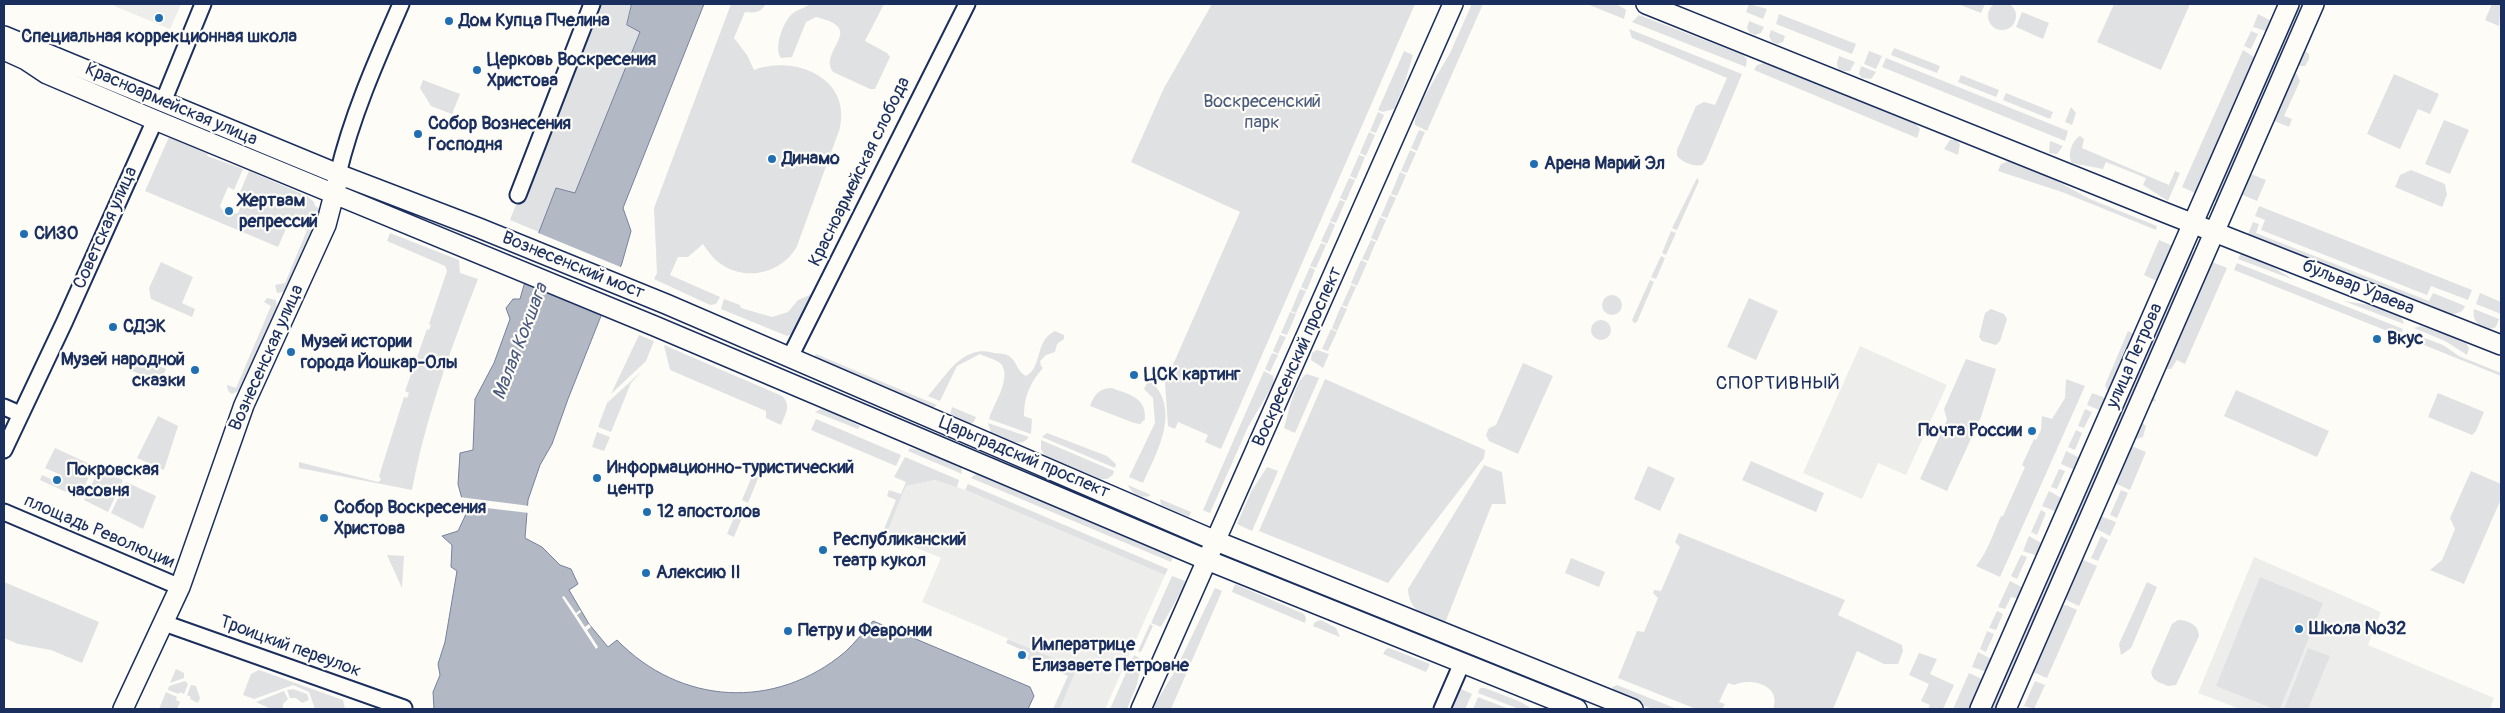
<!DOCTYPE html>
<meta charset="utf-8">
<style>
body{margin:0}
#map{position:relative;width:2505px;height:713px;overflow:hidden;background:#fdfcf7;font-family:Pangolin,sans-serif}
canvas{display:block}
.frame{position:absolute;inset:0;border:5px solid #1b2f5e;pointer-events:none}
</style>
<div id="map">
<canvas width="2505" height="713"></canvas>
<div class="frame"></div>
</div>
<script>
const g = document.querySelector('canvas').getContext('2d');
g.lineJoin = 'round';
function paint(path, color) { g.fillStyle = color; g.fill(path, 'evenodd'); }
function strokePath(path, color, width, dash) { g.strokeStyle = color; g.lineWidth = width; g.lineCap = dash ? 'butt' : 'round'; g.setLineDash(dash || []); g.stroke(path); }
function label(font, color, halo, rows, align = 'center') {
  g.font = font + ' Pangolin,sans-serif'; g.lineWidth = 4.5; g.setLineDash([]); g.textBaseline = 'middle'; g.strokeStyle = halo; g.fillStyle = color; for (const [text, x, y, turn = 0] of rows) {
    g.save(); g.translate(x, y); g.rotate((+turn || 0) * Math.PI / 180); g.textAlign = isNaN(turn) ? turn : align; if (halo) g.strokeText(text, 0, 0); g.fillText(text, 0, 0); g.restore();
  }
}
paint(new Path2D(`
 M115 4H181L170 29 114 6Z
 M1860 346 1947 385 1906 475 1878 463 1862 499 1803 473Z
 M935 480 948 483 1165 575 1105 709H1060L1077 668 922 602 941 558 886 535 906 486Z
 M2254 557 2381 612 2368 645 2494 698 2490 709H2240L2198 693Z`), '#edeeec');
paint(new Path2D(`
 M1988 16a14 14 0 1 1 28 0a14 14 0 1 1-28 0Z
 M594 4H632L627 25 640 31 575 194 556 188 539 232 510 220Z
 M731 4H766C760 13 755 13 745 12L734 38 747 55 754 70C794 55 851 77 840 128L797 246C783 273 746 282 721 264 713 259 708 251 703 244L688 257H678L670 275 720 297 716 304 710 305 654 279 657 273 654 208Z
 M809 4H884L865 41 887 53 890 57 875 89H870L833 72C821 56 848 38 838 27 834 21 822 19 816 17L806 22 792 57 781 58C773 47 784 21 792 14 798 9 804 9 809 4Z
 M1212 4H1415L1221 449 1205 442 1208 435 1178 422 1175 429 1168 426 1165 383 1240 212 1131 162 1164 88Z
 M1472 4H1483L1427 131 1415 125C1412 112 1444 65 1451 51 1458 35 1465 19 1472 4Z
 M1587 4C1599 4 1616 1 1626 10L1624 19Z
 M1749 4 1767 9 1763 19 1746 12Z
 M1958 4H1985L1981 13Z
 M2114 4H2190L2161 70 2097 42Z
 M2296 4H2308L2221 203 2210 199Z
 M2320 4H2324L2304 50 2309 54V59L2305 66H2300L2297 63Z
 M2492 4H2501L2499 26 2485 20Z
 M2022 12 2049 23 2043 39 2016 27Z
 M1779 14 1856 44 1852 54 1776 24Z
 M2258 14 2273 22 2269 32 2253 27Z
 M1639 15 1743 55 1747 59 1746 67 1632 22Z
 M1749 21 1764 27 1761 33 1755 35 1750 33 1747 28Z
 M1629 29 1742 74 1706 160 1702 165C1694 167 1682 162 1677 156V150L1696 106 1704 102 1715 105 1727 78 1632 38Z
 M1771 30 1785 36 1783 42 1777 44 1772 42 1769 36Z
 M2251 31 2258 34 2251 49 2244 46Z
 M1894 48 1940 66 1937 73 1891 55Z
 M2243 50 2257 59 2248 86 2226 124 2195 193 2182 187Z
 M1404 51 1413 55 1404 85 1394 109 1383 112 1378 110Z
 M1869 51 1882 56 1876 69 1864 64Z
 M1839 56 1855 62 1850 71H1844L1838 69 1837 63Z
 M1886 58 2068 131 2065 141 1882 67Z
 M1764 63 1915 123 1920 129 1917 138 1754 70 1757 65Z
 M1861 66 1876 72 1871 79 1862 78 1859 74Z
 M2297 74 2300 81 2284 116 2292 119 2289 127 2274 121 2281 92 2291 75Z
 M2394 74 2439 94 2430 114 2418 109 2400 149 2367 134Z
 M1961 75 1999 90 1996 97 1958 82Z
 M423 80 460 94 452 114 431 106 420 88Z
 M2006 93 2053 112 2050 119 2003 100Z
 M2071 107 2076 113 2072 125 2065 122Z
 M1378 112 1384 115 1376 133 1370 131Z
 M2444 120 2469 130 2450 174 2425 164Z
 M1419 130 1425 132 1417 151 1411 148Z
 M1369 132 1375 135 1366 156 1360 153Z
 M2080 136 2084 139 2082 148 2169 185 2175 171 2180 173 2168 201 2143 185 2146 178 2106 162 2103 169 2072 163C2067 155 2072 140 2080 136Z
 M169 137 208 154 207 156 243 169 234 190 228 187 220 206 226 215 238 213 246 195 240 192 249 171 307 196 314 202 315 206 324 211 284 292 277 293 275 285 285 283 307 230 289 222 278 247 145 191Z
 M1950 140H1956L1960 144 1958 155 1944 149Z
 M2050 141 2063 146 2057 154 2049 153Z
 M1410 150 1416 153 1407 173 1401 171Z
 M1359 155 1365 157 1356 179 1350 176Z
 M2009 161 2053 179 2090 199 2157 226 2156 230 2062 192 1998 171 2001 164Z
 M2411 170 2445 184 2447 195 2442 207 2395 187 2400 175Z
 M1400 172 1406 175 1397 196 1391 194Z
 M2251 174 2266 180 2257 201 2238 193Z
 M1349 178 1355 180 1346 201 1340 198Z
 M1697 178 1699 181 1677 230 1672 228Z
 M1390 195 1396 198 1387 218 1381 216Z
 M1340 200 1345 202 1336 223 1330 221Z
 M2259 206 2472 290 2468 300 2431 286 2427 295 2261 230 2265 220 2255 216Z
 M1380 217 1386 220 1377 241 1371 238Z
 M1330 222 1335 225 1327 244 1321 241Z
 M2253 222 2259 224 2256 233 2429 301 2433 293 2465 306C2463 312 2458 314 2451 314L2248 234Z
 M1671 231 1676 233 1666 255 1662 253Z
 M390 233 459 260 460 273 478 279C451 348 426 416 412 490L299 468V462L378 482 381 480 379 476 404 397 407 398 409 393 405 391 427 329 429 330 431 325 429 324 447 271 445 266 387 241Z
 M1371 240 1376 242 1368 261 1362 259Z
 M2159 240 2175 247 2173 256 2157 281 2144 275Z
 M1321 243 1326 245 1316 268 1310 266Z
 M2187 251 2198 254 1999 709H1986Z
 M2241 253 2265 262 2294 280 2238 259Z
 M1661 256 1665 258 1656 279 1651 277Z
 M1361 260 1367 263 1357 286 1351 283Z
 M161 262 193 277 182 303 195 309 192 317 151 299 149 288Z
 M2212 262 2227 268 2185 364 2177 360 2171 369H2164L2153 395 2156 401 2150 402 2141 422 2146 426 2143 437 2137 439 2134 435 2161 367 2182 331Z
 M2237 263 2403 329 2400 336 2234 270Z
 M1310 267 1315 270 1307 290 1301 287Z
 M1650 280 1654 282 1637 322 1634 323 1632 320Z
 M1351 285 1356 287 1347 307 1342 305Z
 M1300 289 1306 291 1296 313 1291 311Z
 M2480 293 2501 302V314L2476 304Z
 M812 294 814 296 794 333 787 336 721 309 724 299 740 305 741 308 772 317 788 312 798 300Z
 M1602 305a10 10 0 1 1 20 0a10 10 0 1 1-20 0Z
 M267 298 276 300 277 307 240 390 232 394 229 392 227 387V385L236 388 271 306 264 302Z
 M1749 298 1778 311 1756 360 1727 347Z
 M2344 301 2377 306 2401 317 2404 324Z
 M1341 306 1347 309 1337 331 1332 328Z
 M1991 309 2004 314 2007 319 2000 341 1996 345 1982 341 1979 337 1985 313Z
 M2474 309 2499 319 2496 327C2484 333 2471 322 2474 309Z
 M1290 312 1296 314 1287 335 1281 333Z
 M1591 330a10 10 0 1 1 20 0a10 10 0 1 1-20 0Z
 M2421 326 2465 341 2469 348 2467 355 2445 341 2414 328Z
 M1331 329 1337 332 1328 351 1322 349Z
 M1055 331 1064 335V339L1057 344 1055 352 1046 355 1040 361 1041 366 1043 368C1030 383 1024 396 1024 416L1032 419 1031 434 989 419C993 405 1011 380 1002 365 998 360 986 357 980 354L957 366 940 401 928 396C946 376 963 343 994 353 1000 354 1004 353 1009 356 1018 362 1016 371 1026 376 1043 367 1034 341 1055 331Z
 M2128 331 2134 334 2127 362 2112 389 2107 390 2105 385Z
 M2411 333 2443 345 2459 356 2501 373V376L2409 339Z
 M639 335 654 341 646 361 611 394Z
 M1280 335 1286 337 1278 354 1273 351Z
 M664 345 782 396C792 405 785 415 781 425L766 418V411L670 370Z
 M1317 350 1329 354 1323 368 1311 360 1312 353Z
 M1272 353 1278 355 1270 372 1265 369Z
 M816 354 937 405 933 408 814 357Z
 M136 356 166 369 160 383 130 370Z
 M1966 359 1996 369 1981 417 1947 491 1920 479 1947 420 1944 409Z
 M1523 363 1553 376 1518 454 1489 441 1486 435 1489 428 1496 425Z
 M642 371 631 383 611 432 598 427 607 403Z
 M1264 371 1273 376 1274 383 1248 427 1210 513 1203 510Z
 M1307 374 1319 378 1295 433 1284 428C1288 415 1295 379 1307 374Z
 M1149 379C1182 409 1158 450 1143 483L1129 477 1155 423 1153 398 1144 389Z
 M1325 379 1485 450 1484 458 1388 583 1259 531Z
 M2066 379 2085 386 2000 577 1976 566C1988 551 1992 536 2001 516H2003L2025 467 2022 465 2034 439 2036 440 2041 430 2042 416 2052 419 2065 398Z
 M1112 388C1130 395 1146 397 1145 419L1140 424 1134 423 1090 406C1094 394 1100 388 1112 388Z
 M2236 390 2329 431 2317 457 2224 416Z
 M2092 393 2103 397 2107 402 2102 411 2087 405Z
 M2438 393 2484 412 2476 431 2472 435 2428 417Z
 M952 407 976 417 973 423 969 424 950 416Z
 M823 408 860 426 858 429 815 412Z
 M2085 409 2092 412 2084 428 2078 426Z
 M158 416 178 426 164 470 137 458Z
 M816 419 901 455 896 466 811 430Z
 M988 423 1029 437C1019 450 1003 438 991 433Z
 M2076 430 2082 433 2075 450 2068 447Z
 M597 432 610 437 604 451 592 447Z
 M1047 433 1107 456 1116 464 1115 468 1042 437Z
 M1041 440 1114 471 1113 475 1107 479H1100L1045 456 1041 449Z
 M2128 447H2134L2146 452 2130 490 2115 483Z
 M55 448 94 466 79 498 40 480 42 475 51 479 55 485 62 482 61 475 45 468Z
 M910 448 939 455 961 465 962 474 908 451Z
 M2066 451 2080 458 2075 470 2061 464Z
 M905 457 959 480 957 487 935 480 906 486 886 535 882 534 896 500 887 496 889 490 901 494 906 482 894 477Z
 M1751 461 1824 493 1816 512 1742 480Z
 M1484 465 1502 472 1506 504H1492L1445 623C1426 615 1409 613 1408 589Z
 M1648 466 1675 478 1660 511 1634 499Z
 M1267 467 1278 471 1252 531 1237 524 1251 492Z
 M99 469 123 480 108 512 84 500Z
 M755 469 761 471 748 503 742 500Z
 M2059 469 2065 471 2057 489 2051 487Z
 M2471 471 2501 484V499L2464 584 2430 570 2442 560 2455 529 2450 518Z
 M977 473 1174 554 1171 562 971 478Z
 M126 482 156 496 143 529 111 513Z
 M968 484 1168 569 1165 575 965 490Z
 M1128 485 1151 495C1142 500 1132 494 1128 485Z
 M2121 490 2128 493 2117 518 2110 515Z
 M2049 491 2065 500 2057 512 2042 506Z
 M1160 499 1191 512 1189 517 1161 505Z
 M737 510 744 513 734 537 727 534Z
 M2041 510 2046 513 2037 535 2031 532Z
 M2100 516 2116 522 2110 536 2095 528Z
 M1679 533 1845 600 1838 615 1902 645 1903 651 1898 664H1884L1857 651 1833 709H1773C1782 685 1751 677 1734 685L1728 683 1719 702 1725 704 1722 709H1696L1618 678 1637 631 1644 632 1658 598 1653 593 1654 590 1661 591 1680 547 1675 542Z
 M2029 536 2043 544 2038 556 2023 551Z
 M2101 536 2108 540 2098 561 2091 558Z
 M387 555 404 556 402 588Z
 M2021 555 2027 557 2017 579 2011 576Z
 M1571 558 1605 572 1599 587 1565 573Z
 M2081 559 2097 566 2079 606 2068 601 2064 596Z
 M1172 576 1185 581 1184 586 1161 627 1151 623Z
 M2260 577 2323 603 2280 709H2274L2216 686Z
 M2010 581 2025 589 2020 599 2011 597 2005 609 1998 607Z
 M4 582 99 622 82 663 51 650 18 644 4 638Z
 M2147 582 2157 587 2131 648 2121 655 2119 644Z
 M1235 584 1304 614 1306 618 1305 623 1232 592Z
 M1215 588 1222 591 1171 709H1152L1175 671Z
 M2066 605 2077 610 2047 678 2033 672 2037 649 2059 606Z
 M1997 611 2003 614 1996 630 1989 628Z
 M1321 620 1336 628 1340 637 1313 626 1315 622Z
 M2178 620C2188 620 2199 625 2199 636L2176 685 2168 686 2158 682 2153 678 2151 672 2172 624Z
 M1150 624 1153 626 1141 652 1138 651Z
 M1987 631 1994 634 1986 652 1980 649Z
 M1008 639 1077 668 1060 709H1053L1068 676 1027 659 1029 653 1006 643Z
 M1389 648 1430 664 1426 672 1383 654 1386 649Z
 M2308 648 2330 656 2308 709H2284Z
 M1978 652 1993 660 1987 672 1972 667Z
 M1919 653 1937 659 1930 674 1954 685 1943 709H1928L1930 705 1921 701 1929 684 1909 675Z
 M1134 655 1143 660 1136 687 1127 709H1110Z
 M176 669 184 673V678L170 683Z
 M259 670 343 700 345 709H315L309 692 293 685 254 699 243 695 251 674Z
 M1969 673 1980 678 1983 683 1972 709H1953Z
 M185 681 188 684 184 694 180 692 179 694 168 690 169 686Z
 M2035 681 2045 685 2034 709 2024 706Z
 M191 685 196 686 200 698 198 703 190 699 191 697 187 695Z
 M1617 685 1677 709H1652L1616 695 1612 687Z
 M1480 688H1485L1521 702 1532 709H1519L1478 693Z
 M293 689 307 694 309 700 302 703 296 698H290L287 690Z
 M1461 689 1472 694 1465 709H1452Z
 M284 691 288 699 283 704V709H271L256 702Z
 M166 692 177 697 176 700 180 702 177 709H159Z
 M1478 697 1509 709H1473Z`), '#e0e1e3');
const water = new Path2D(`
 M632 4H704L623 208 631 231 622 263 568 399 552 444 540 465 528 500 525 538 542 547 560 565 571 569 578 584 569 590 589 624 608 647 617 640C680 705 775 711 845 652 855 643 864 631 873 621L1030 687 1034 696 1028 709H434L433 692 440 675 438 664 445 642 457 571 451 567 452 545 442 536 458 531 466 514 458 484 460 453 473 450 475 399 494 363 510 319 506 308 513 299H520L539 232 556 188 575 193 640 32 627 25Z`);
paint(water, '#b3b8c5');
strokePath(water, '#76819c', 1);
paint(new Path2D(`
 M536 232 623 268 604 316 522 283Z
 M459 497 530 506 529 513 461 505Z
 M564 596 576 613 580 610 581 612 577 615 585 627 589 624 591 627 587 630 598 647 596 649 562 597Z`), '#fdfcf7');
const minor = new Path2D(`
 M163 102 203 4
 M338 174C352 115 377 59 401 4
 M518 195 592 4
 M790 357 967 4
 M4 407 20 414
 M4 450 64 323 155 120
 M4 512 180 587
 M164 623 404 708
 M1442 709 1462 663`);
const major = new Path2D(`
 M1646 4 2166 213 2501 345
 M4 36 338 174 479 228 666 304 1216 541 1633 709
 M4 50 26 60 47 74 155 120 657 327 1207 560 1577 709
 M123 709 180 587 244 405 326 225 337 183
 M1141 709 1453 4
 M1980 709 2289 4
 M2006 709 2314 4`);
strokePath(minor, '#1b2f5e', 19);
strokePath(major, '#1b2f5e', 22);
strokePath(minor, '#fdfcf7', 15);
strokePath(major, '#fdfcf7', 19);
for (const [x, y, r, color] of [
 [159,18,5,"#1f6fb2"],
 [449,21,5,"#1f6fb2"],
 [477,70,5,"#1f6fb2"],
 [418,134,5,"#1f6fb2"],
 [772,159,5,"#1f6fb2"],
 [1534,164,5,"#1f6fb2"],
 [229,211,5,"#1f6fb2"],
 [24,234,5,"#1f6fb2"],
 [113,327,5,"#1f6fb2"],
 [2377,339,5,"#1f6fb2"],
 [291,352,5,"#1f6fb2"],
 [195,370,5,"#1f6fb2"],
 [1134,375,5,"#1f6fb2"],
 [2032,431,5,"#1f6fb2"],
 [597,478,5,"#1f6fb2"],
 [57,480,5,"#1f6fb2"],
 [647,512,5,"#1f6fb2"],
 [324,518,5,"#1f6fb2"],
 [823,550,5,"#1f6fb2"],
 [646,573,5,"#1f6fb2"],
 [2299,629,5,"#1f6fb2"],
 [788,631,5,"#1f6fb2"],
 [1022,655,5,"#1f6fb2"]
]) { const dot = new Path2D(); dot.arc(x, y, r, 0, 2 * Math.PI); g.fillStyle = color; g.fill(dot); strokePath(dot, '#fdfcf7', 2); }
label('bold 18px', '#1b2f5e', '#fdfcf7', [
 ["Дом Купца Пчелина",459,21],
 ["Специальная коррекционная школа",159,37,"center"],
 ["Церковь Воскресения",487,60],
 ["Христова",487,81],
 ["Собор Вознесения",428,124],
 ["Господня",428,145],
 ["Динамо",782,159],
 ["Арена Марий Эл",1544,164],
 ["Жертвам",239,201],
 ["репрессий",239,222],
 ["СИЗО",34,234],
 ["СДЭК",123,327],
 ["Вкус",2387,339],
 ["Музей истории",301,342],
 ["города Йошкар-Олы",301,363],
 ["Музей народной",185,360,"right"],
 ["сказки",185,381,"right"],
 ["ЦСК картинг",1144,375],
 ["Почта России",2022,431,"right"],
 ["Информационно-туристический",607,468],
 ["центр",607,489],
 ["Покровская",67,470],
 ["часовня",67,491],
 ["Собор Воскресения",334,508],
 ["Христова",334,529],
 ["12 апостолов",657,512],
 ["Республиканский",833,540],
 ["театр кукол",833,561],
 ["Алексию II",656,573],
 ["Школа №32",2309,629],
 ["Петру и Февронии",798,631],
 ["Императрице",1032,645],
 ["Елизавете Петровне",1032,666]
], 'left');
label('18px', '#4c5c7f', '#fdfcf7', [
 ["Воскресенский",1262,102],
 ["парк",1262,123]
]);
label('18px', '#1b2f5e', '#fdfcf7', [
 ["Красноармейская улица",171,105,23],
 ["Красноармейская слобода",860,172,-64],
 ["Советская улица",106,228,-66],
 ["Вознесенский мост",573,266,22],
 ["бульвар Ураева",2358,288,22],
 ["улица Петрова",2135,356,-66],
 ["Воскресенский проспект",1298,357,-66],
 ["Вознесенская улица",267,358,-66],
 ["Царьградский проспект",1024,458,23],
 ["площадь Революции",99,532,23],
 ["Троицкий переулок",290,647,20]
]);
label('italic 19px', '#49587d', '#fdfcf7', [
 ["Малая Кокшага",521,342,-69]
]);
g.letterSpacing = '1px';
label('19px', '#1b2f5e', '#fdfcf7', [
 ["СПОРТИВНЫЙ",1778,384]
]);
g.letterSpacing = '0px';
</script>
